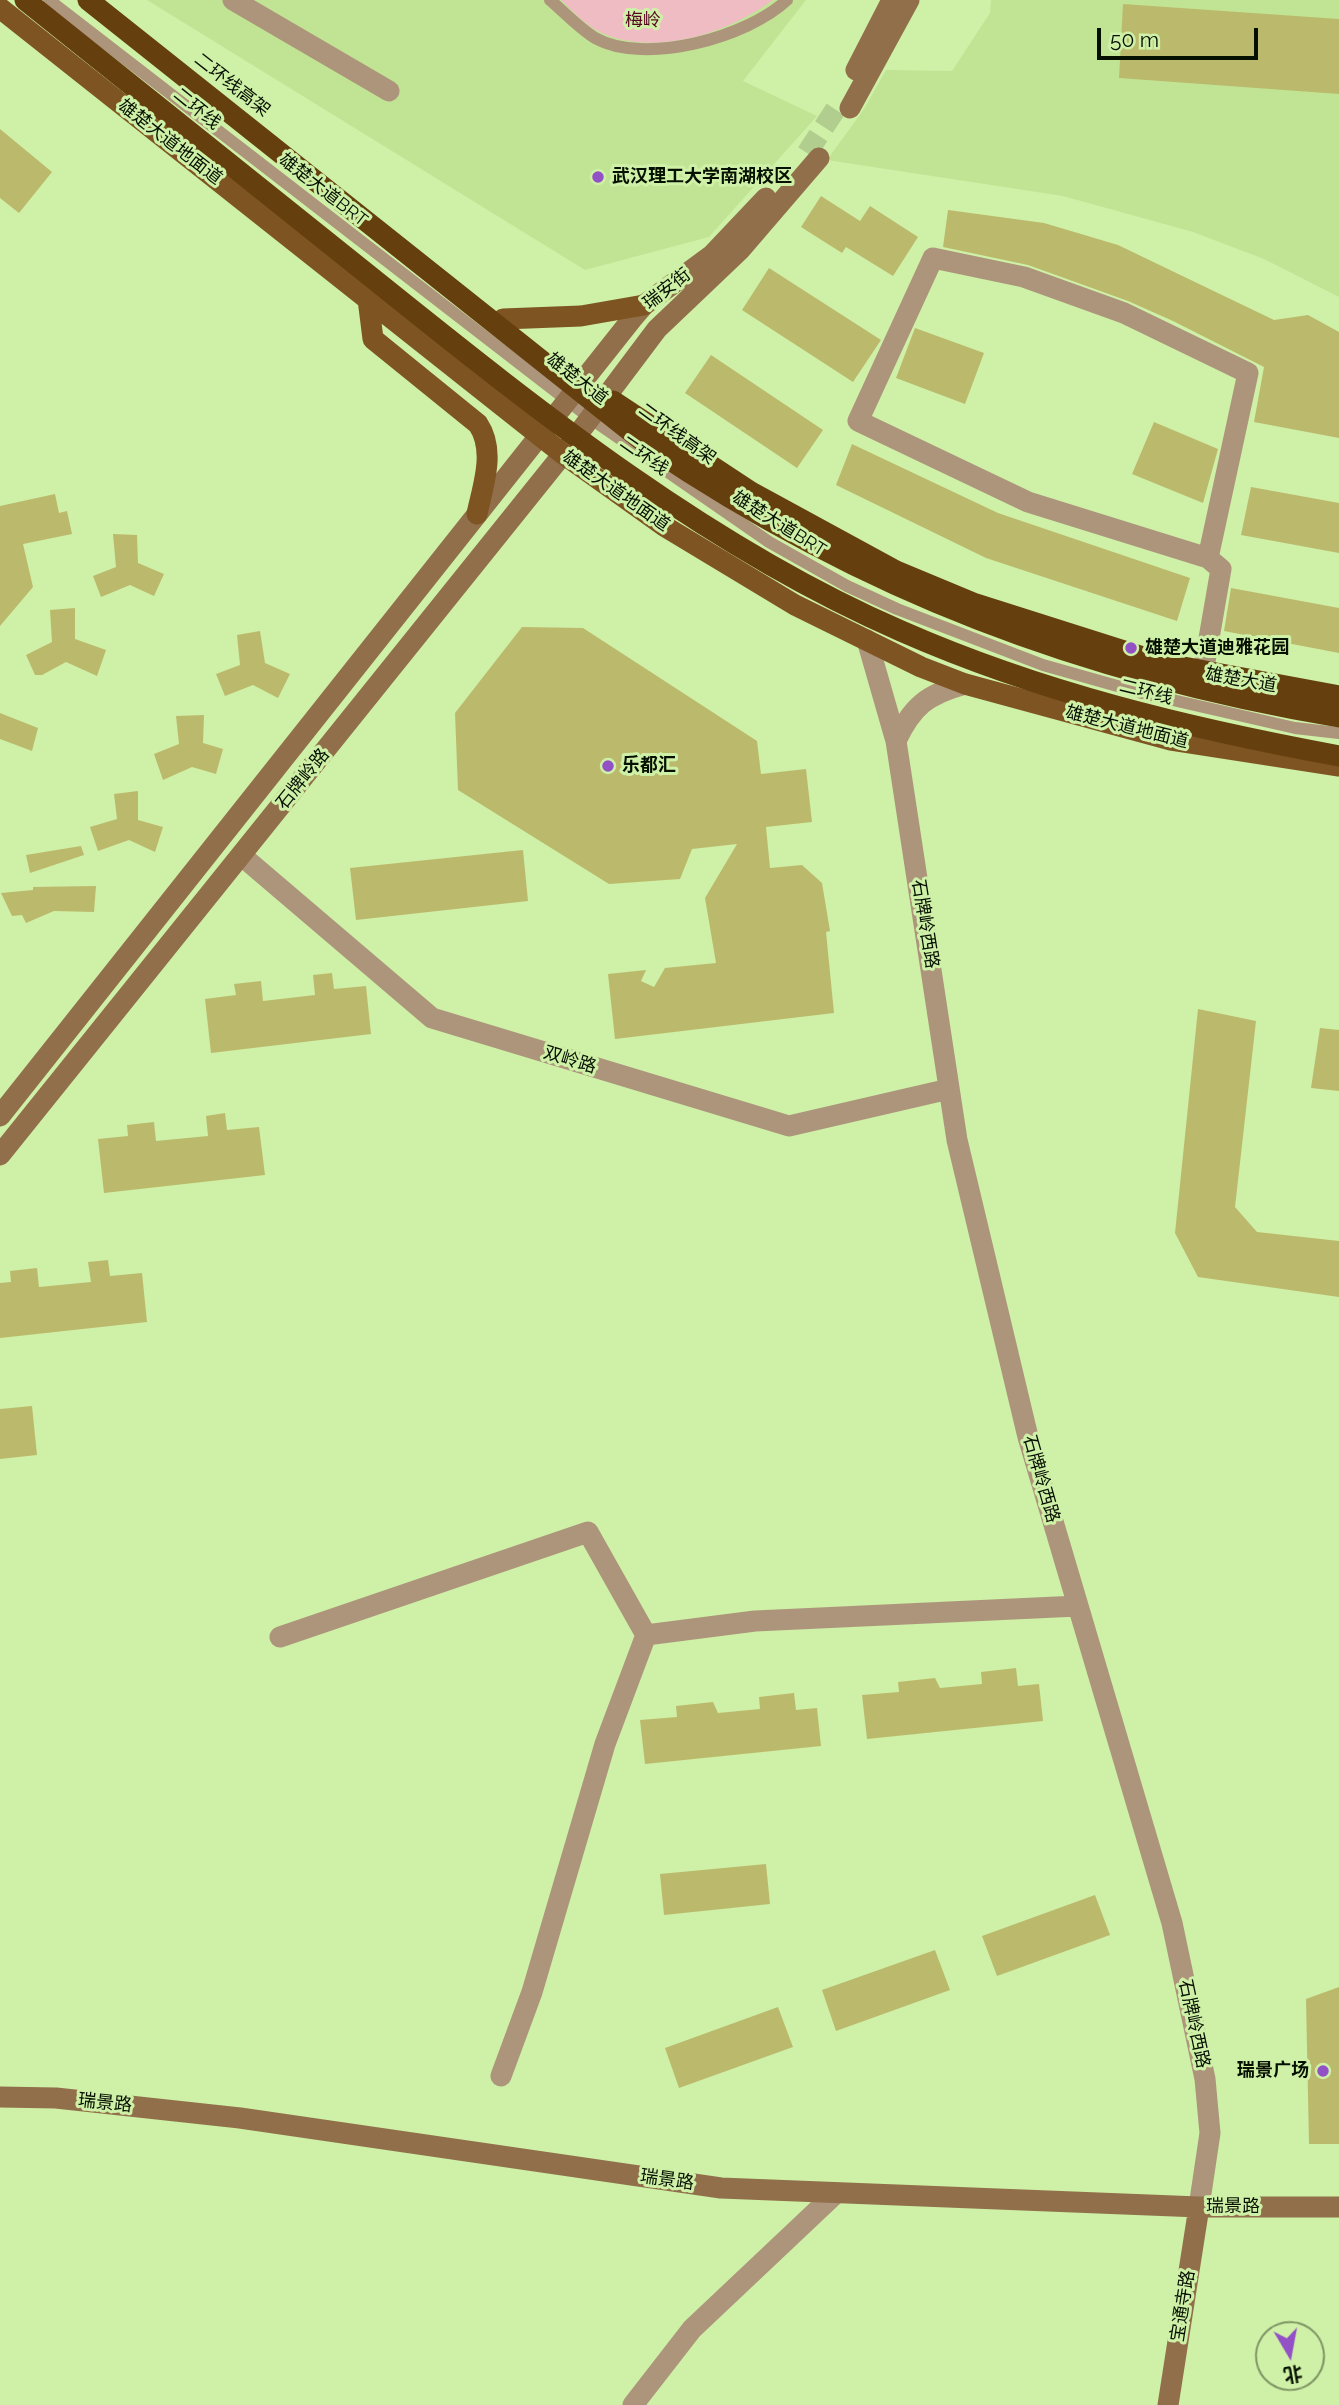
<!DOCTYPE html>
<meta charset="utf-8">
<style>
body{margin:0}
#map{position:relative;width:1339px;height:2405px;overflow:hidden;background:#cff0a7;font-family:Raleway,"Noto Sans SC",sans-serif}
canvas{display:block}
.north{position:absolute;left:1255px;top:2321px;width:70px;height:70px;box-sizing:border-box;background:#cff0a7;border:2px solid #7f9664;border-radius:50%;rotate:170deg;font-size:19px;font-weight:700;line-height:28px;text-align:center;color:#061000}
.north::after{content:'';display:block;margin:auto;width:24px;height:32px;background:#9351c6;clip-path:polygon(50% 0,100% 100%,50% 72%,0 100%)}
.scale{position:absolute;left:1097px;top:28px;width:161px;height:32px;box-sizing:border-box;border:4px solid #061000;border-top:0;padding-left:9px;font-size:21px;line-height:24px;white-space:nowrap;color:#061000;-webkit-text-stroke:5px #cff0a7;paint-order:stroke}
</style>
<div id="map">
<canvas width="1339" height="2405"></canvas>
<div class="north">北</div>
<div class="scale">50 m</div>
</div>
<script>
const g = document.querySelector('canvas').getContext('2d');
g.lineJoin = 'round';
function paint(path, color) { g.fillStyle = color; g.fill(path, 'evenodd'); }
function strokePath(path, color, width, dash) { g.strokeStyle = color; g.lineWidth = width; g.lineCap = dash ? 'butt' : 'round'; g.setLineDash(dash || []); g.stroke(path); }
function label(font, color, halo, rows, align = 'center') {
  g.font = font + ' Raleway,"Noto Sans SC",sans-serif'; g.lineWidth = 6; g.setLineDash([]); g.textBaseline = 'middle'; g.strokeStyle = halo; g.fillStyle = color; for (const [text, x, y, turn = 0] of rows) {
    g.save(); g.translate(x, y); g.rotate((+turn || 0) * Math.PI / 180); g.textAlign = isNaN(turn) ? turn : align; if (halo) g.strokeText(text, 0, 0); g.fillText(text, 0, 0); g.restore();
  }
}
paint(new Path2D(`
 M147 0H806L743 81 817 116 709 237 585 270Z
 M991 0H1339V297L1264 259 1193 232 1063 196 827 160 864 109 886 70 952 71 990 13Z`), '#c1e494');
paint(new Path2D(`
 M561 0H773C728 33 658 56 604 34 587 27 574 12 561 0Z`), '#efbcc4');
paint(new Path2D(`
 M1123 4 1339 19V94L1119 78Z
 M0 129 52 172 19 213 0 198Z
 M821 196 860 221 870 206 918 237 893 276 846 247 842 253 801 227Z
 M948 210 1044 223 1118 245 1274 320 1308 315 1339 332V438L1254 422 1264 367 1173 321 1128 301 1028 265 943 247Z
 M769 268 881 340 853 382 742 310Z
 M915 328 984 353 965 404 896 378Z
 M711 355 823 430 797 468 685 393Z
 M1154 422 1218 449 1203 503 1132 474Z
 M852 444 998 513 1190 578 1177 621 986 558 836 485Z
 M1251 487 1339 503V553L1241 535Z
 M55 494 59 513 67 511 72 534 23 544 33 587 0 626V506Z
 M113 534 137 535 138 563 164 574 154 596 130 585 101 597 93 576 116 567Z
 M1231 588 1339 608V653L1224 631Z
 M75 608V639L106 650 97 676 66 662 42 675H35L26 655 52 642 50 610Z
 M522 627 583 628 757 741 761 774 806 769 812 822 766 827 770 868 802 865 822 883 830 931 826 932 834 1013 615 1039 608 974 646 970 641 981 654 987 665 968 716 963 705 898 737 844 692 849 680 879 609 884 458 790 455 713Z
 M260 631 265 663 290 674 278 698 253 685 225 696 216 674 240 665 237 635Z
 M0 713 38 728 32 751 0 739Z
 M204 715 203 743 223 749 216 774 192 767 163 780 154 754 179 744 176 716Z
 M138 791V820L163 827 155 852 129 840 98 851 90 827 117 819 114 794Z
 M81 846 84 855 30 873 26 855Z
 M523 850 528 901 356 920 350 868Z
 M96 886 94 912 54 911 26 923 22 915 12 916 1 893 33 890V887Z
 M332 973 334 989 366 986 371 1034 211 1053 205 999 236 995 234 984 261 981 263 1001 315 995 313 975Z
 M1198 1009 1256 1021 1235 1207 1257 1232 1339 1241V1297L1198 1277 1175 1233Z
 M1320 1028 1339 1030V1091L1311 1088Z
 M225 1113 227 1130 259 1127 265 1175 104 1193 98 1139 128 1136 127 1125 154 1122 156 1141 208 1136 206 1116Z
 M108 1260 110 1276 142 1273 147 1322 0 1338V1283L11 1282 10 1271 37 1268 39 1287 91 1282 88 1262Z
 M32 1406 37 1455 0 1459V1409Z
 M1016 1668 1018 1686 1039 1684 1043 1721 867 1739 862 1695 899 1692 898 1682 935 1678 940 1688 982 1684 981 1672Z
 M794 1693 796 1710 817 1708 821 1746 645 1764 640 1720 677 1717 676 1706 713 1702 718 1713 760 1709 759 1697Z
 M766 1864 770 1904 664 1915 660 1874Z
 M1095 1895 1110 1935 997 1976 982 1936Z
 M935 1950 950 1990 836 2031 822 1990Z
 M1339 1987V2144H1309L1306 1999Z
 M778 2007 793 2047 679 2088 665 2048Z`), '#bbba6c');
strokePath(new Path2D(`
 M807 153 839 104`), '#b1ce8e', 21, [21, 10]);
strokePath(new Path2D(`
 M49 0 590 418 769 542 847 586 897 609 1043 665 1142 693 1295 728 1339 733
 M550 0C564 12 579 28 595 38 645 66 748 37 787 0`), '#ad957c', 12);
strokePath(new Path2D(`
 M233 0 389 91
 M867 640 896 741C912 706 928 694 965 684
 M1203 673 1221 569 1208 558 1028 502 858 421 933 258 1024 277 1124 313 1248 373 1208 558
 M896 741 957 1140 1028 1437 1172 1923 1205 2079 1210 2133 1199 2207
 M242 856 432 1018 789 1126 949 1089
 M280 1637 588 1532 646 1635 755 1621 1078 1606
 M501 2076 532 1992 605 1744 646 1635
 M633 2405 692 2329 836 2193`), '#ad957c', 21);
strokePath(new Path2D(`
 M856 70 892 0
 M850 108 909 0
 M0 1116 632 319 644 305 712 255 766 198
 M0 1155 563 454 657 329 740 250 819 158
 M0 2097 56 2098 240 2118 721 2188 1199 2207H1339
 M1168 2405 1199 2207`), '#916f4a', 21);
strokePath(new Path2D(`
 M0 8 563 454 664 526 795 605 921 667 965 684 1171 740 1339 766
 M368 299 373 339 478 424C496 451 483 485 477 514
 M503 319 581 316 644 305`), '#7d5422', 21);
strokePath(new Path2D(`
 M25 0C144 95 262 190 381 285 543 415 710 548 901 631 1042 693 1188 728 1339 756
 M88 0 649 446C864 591 1084 674 1339 717
 M613 401 751 492 896 571 973 603 1162 663 1339 696`), '#653f0e', 21);
for (const [x, y, r, color] of [
 [598,177,7,"#9351c6"],
 [1131,648,7,"#9351c6"],
 [608,766,7,"#9351c6"],
 [1323,2071,7,"#9351c6"]
]) { const dot = new Path2D(); dot.arc(x, y, r, 0, 2 * Math.PI); g.fillStyle = color; g.fill(dot); strokePath(dot, '#cff0a7', 2.5); }
label('18px', '#580522', '#cff0a7', [
 ["梅岭",643,21]
]);
label('18px', '#061000', '#cff0a7', [
 ["二环线高架",232,85,38],
 ["二环线",197,109,39],
 ["雄楚大道地面道",170,142,38],
 ["雄楚大道BRT",323,190,38],
 ["瑞安街",667,289,-38],
 ["雄楚大道",577,379,38],
 ["二环线高架",677,434,36],
 ["二环线",644,456,35],
 ["雄楚大道地面道",616,491,35],
 ["雄楚大道BRT",779,524,32],
 ["雄楚大道",1241,680,10],
 ["二环线",1146,692,14],
 ["雄楚大道地面道",1127,727,14],
 ["石牌岭路",303,779,-51],
 ["石牌岭西路",925,924,81],
 ["双岭路",570,1060,17],
 ["石牌岭西路",1041,1479,74],
 ["石牌岭西路",1194,2024,78],
 ["瑞景路",105,2103,6],
 ["瑞景路",667,2180,8],
 ["瑞景路",1233,2207],
 ["宝通寺路",1183,2306,-81]
]);
label('bold 18px', '#061000', '#cff0a7', [
 ["武汉理工大学南湖校区",612,177],
 ["雄楚大道迪雅花园",1145,648],
 ["乐都汇",622,766],
 ["瑞景广场",1309,2071,"right"]
], 'left');
</script>
